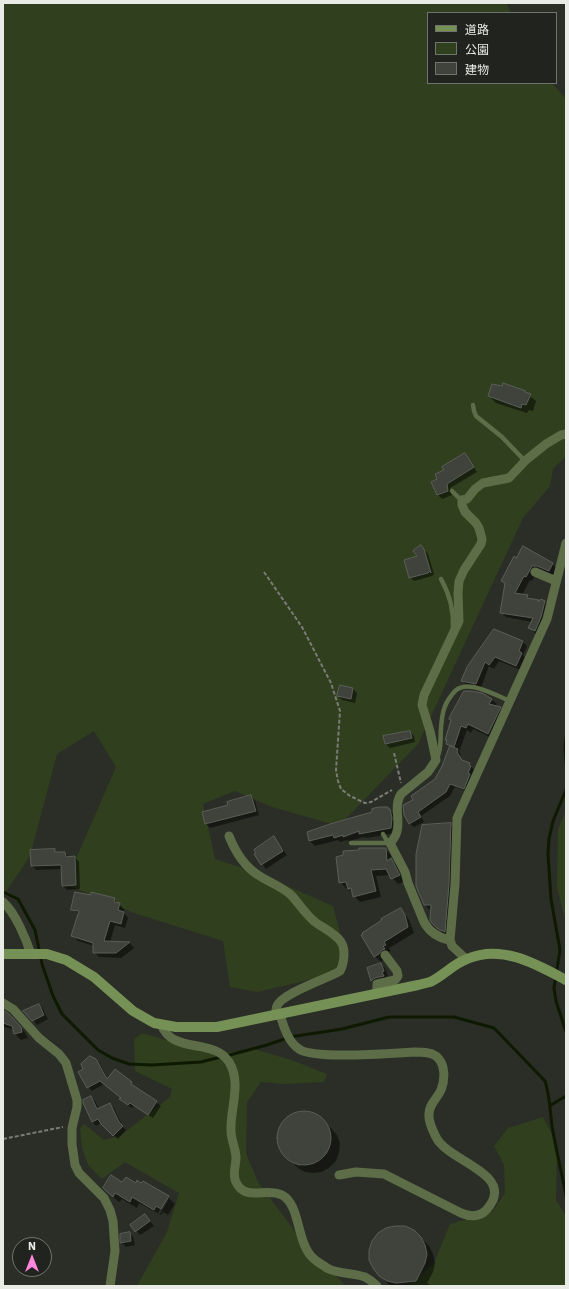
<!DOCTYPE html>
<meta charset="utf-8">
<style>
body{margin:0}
#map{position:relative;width:569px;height:1289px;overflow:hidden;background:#2b2e27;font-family:"IBM Plex Sans","Noto Sans JP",sans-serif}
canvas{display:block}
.frame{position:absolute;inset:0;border:4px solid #e9ebe7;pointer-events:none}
.legend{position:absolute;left:427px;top:12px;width:130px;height:72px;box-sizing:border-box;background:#21241e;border:1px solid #71746e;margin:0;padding:5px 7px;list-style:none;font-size:12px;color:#e9ebe7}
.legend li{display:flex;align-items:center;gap:8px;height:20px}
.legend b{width:20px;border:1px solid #71746e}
.north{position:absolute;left:12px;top:1237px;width:40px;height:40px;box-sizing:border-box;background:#21241e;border:1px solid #71746e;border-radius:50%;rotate:0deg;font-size:11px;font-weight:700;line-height:16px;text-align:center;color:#e9ebe7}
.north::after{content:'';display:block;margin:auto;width:14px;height:18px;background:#ff85df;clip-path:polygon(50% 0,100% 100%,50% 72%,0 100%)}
</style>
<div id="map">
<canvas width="569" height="1289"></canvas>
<div class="frame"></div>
<ul class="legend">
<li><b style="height:5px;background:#769155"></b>道路</li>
<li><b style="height:11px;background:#303f1d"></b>公園</li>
<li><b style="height:11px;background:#3f433c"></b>建物</li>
</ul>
<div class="north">N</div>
</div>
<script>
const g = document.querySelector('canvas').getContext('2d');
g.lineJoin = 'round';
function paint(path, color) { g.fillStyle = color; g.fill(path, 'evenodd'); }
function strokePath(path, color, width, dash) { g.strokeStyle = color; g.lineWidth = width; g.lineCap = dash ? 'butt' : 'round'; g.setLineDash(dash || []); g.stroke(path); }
paint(new Path2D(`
 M3 3H506L511 13H428V83H552L566 99V456L553 469 550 486 523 518 418 744 339 826 272 807 235 791 203 804 215 859 260 874 333 906 344 948 335 974 257 992 230 987 223 941 134 913 65 884 116 767 94 731 57 754 30 856 5 893H3Z
 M566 811V922L557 888 558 829Z
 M142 1033 213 1054 255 1049 294 1061 327 1074 324 1082 286 1084 261 1082 247 1102 246 1153 258 1182 302 1241 346 1286H137L167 1232 179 1193 125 1162 102 1179 88 1165 82 1148 80 1128 84 1124 104 1140 120 1136 170 1097 172 1089 135 1071 134 1039Z
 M543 1117 557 1144 556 1200 566 1216V1286H408L434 1263 450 1224 492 1212 505 1193 504 1165 494 1146 508 1128Z`), '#303f1d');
paint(new Path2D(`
 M525 392 536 401 533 411 529 410 527 413 496 403 489 396Z
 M465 454 477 472 450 488 452 495 442 499 438 495 433 482 439 479 446 471Z
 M421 546 428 554 434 574 432 576 414 581 410 577 419 557Z
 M523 547 552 564 558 569 554 576 537 571 532 581 530 580 522 595 527 596 530 599 538 601 540 602H545L550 607 540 635 535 633 530 628 532 622 506 617 501 612 506 584 502 581Z
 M494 630 523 642 527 646 523 655 526 658 521 670 499 661 494 669 489 666 481 688 467 685 463 681Z
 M340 686 353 689 357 693 355 703 342 700 338 696Z
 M491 699 497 704 496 706 505 713 494 739 473 729 471 733 467 730 459 752 461 754 460 757 463 761 469 764 475 771 468 792 455 787 450 796 421 816 424 822 414 827 409 823 415 800 435 780 443 766 451 747 447 743 452 721Z
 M410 732 414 736 415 742 390 748 386 744 384 737Z
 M251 796 255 801 259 815 210 828 206 824 229 806Z
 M387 808 394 815 396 833 366 838 364 837 349 841 347 840 340 842 338 840 315 846 310 841 308 833Z
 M450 824 458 832 447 937 432 922V912L424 904Z
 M274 838 287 855 266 869 255 854Z
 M385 849 391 855V860L397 865 405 881 398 884 390 875 376 876 381 897 360 902 354 896 349 888H346L340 882Z
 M55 850 58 853H65L70 858 75 857 79 862 80 889 67 890 63 886 62 869 36 870 32 866Z
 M114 899 124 909 123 912 128 918 125 928 115 925 110 942 130 943 134 948 121 958 99 957 94 952V946L78 941 73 936 79 914 73 909Z
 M401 909 406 915 410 922 414 933 389 948 391 951 388 952 385 959 381 962 375 956Z
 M381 964 385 968 388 976H386L387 980 376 985 372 980Z
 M39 1005 43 1009 48 1019 37 1025 33 1020Z
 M3 1011 8 1014 24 1031 28 1038 21 1040 15 1034 14 1030 4 1027 3 1031Z
 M96 1060 100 1064 108 1079 131 1083 135 1087 161 1106 153 1118 134 1106 132 1108 124 1103 120 1099 122 1098 104 1084 92 1091 88 1087Z
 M91 1097 95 1101 99 1109 110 1104 114 1108 123 1127 126 1130 118 1139 101 1123 96 1126 93 1122 84 1103Z
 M306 1111 315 1114 322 1118 337 1135 340 1143 339 1152 336 1161 330 1167 322 1172 313 1173 305 1172 298 1168 293 1163 300 1167V1165L289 1159 283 1153 279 1145 278 1137 280 1129 284 1121 290 1116 297 1112Z
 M143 1182 169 1198H167L158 1213 160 1214 169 1198 175 1204 168 1215 163 1212 161 1215 139 1203 137 1208 122 1199 119 1202 111 1195 123 1183 142 1184Z
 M145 1215 154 1226 140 1235 132 1225Z
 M129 1233 133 1237 135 1245 126 1247 121 1242Z
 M420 1237 429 1246 433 1254 435 1263 433 1272 427 1283 432 1286H391L388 1284 380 1275Z`), '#0007');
strokePath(new Path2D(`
 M566 738 565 746 566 763
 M566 790 553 821 549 839 548 854 551 899 560 950 554 988 556 1001 566 1032
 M3 892 18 899 35 930 42 964 53 996 62 1014 98 1050 112 1058 129 1064 152 1065 201 1062 221 1057
 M226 1056 267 1045 290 1037 342 1029 389 1017H454L494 1028 545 1081C550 1096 550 1111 552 1126 556 1150 562 1173 566 1196
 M551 1105 566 1096`), '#0e1a00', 3);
const building = new Path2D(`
 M503 383 526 391 525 392 531 394 526 405 522 404 521 408 488 396 492 384 502 386Z
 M465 453 474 467 447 484 448 491 437 495 431 482 437 479 435 474 444 470 442 467Z
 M421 545 424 549 431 573 430 571 428 573 409 578 404 560 417 556 413 551Z
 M523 546 553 563 549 571 537 566H532L526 577 524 576 515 593 528 595 527 598 539 600 538 602 541 599 545 601 541 617 535 631 528 628 533 618 500 613 505 583 501 581 514 556 516 558Z
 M494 629 523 641 519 651 522 653 516 666 495 657 489 665 485 662 476 684 461 681 467 667Z
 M340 685 353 688 351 699 337 696Z
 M464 691H471L482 693 492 699 489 704 501 707 488 734 468 724 466 728 461 726 454 747 446 744 447 740H445L451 720 449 719Z
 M410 731 412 738 385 744 383 736Z
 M450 746 458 749 457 752 462 760 470 763 469 765 471 766 468 773 470 774 464 789 450 784 446 792 418 812 421 817 409 824 404 815 403 805 413 800 411 796 435 779 442 766Z
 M251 795 256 811 205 824 202 812 228 805 227 802Z
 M379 807H388V809H390L392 818 391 828 359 834V831L343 837V835L334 838 333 835 309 841 307 832 330 824 372 812V809Z
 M451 823 449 884 445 932 438 929 431 922 430 920 431 905H424L416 886V854L422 825Z
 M274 836 283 851 261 865 254 854 256 853 254 850Z
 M359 848H386L387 861 391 858 400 875 391 879 386 869 371 870 376 891 353 897 351 888 348 889 346 882 339 883 336 857 343 855V851L359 850Z
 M55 849V852H65L66 857 75 856 76 885 62 886 61 865 31 866 30 850Z
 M75 892 91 895V892L115 898 114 902 120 903 118 910 124 912 121 924 110 921 104 941 130 942 116 953H93V943L71 936 79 911 71 910Z
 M401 908 405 915 408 927 384 942 386 945 383 946 385 949 382 950 379 954 374 957 361 935 363 934 362 933 382 920 381 919Z
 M381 963 384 971 382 972 384 976 375 978 371 981 367 968Z
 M39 1004 44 1015 32 1021 23 1011Z
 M3 1010 9 1014 21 1027 22 1032 14 1034 12 1026 3 1023Z
 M90 1056 96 1059 107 1079 115 1069 132 1082 131 1084 157 1101 148 1115 130 1103 128 1105 119 1099 121 1098 100 1081 87 1088 78 1072 83 1069 81 1064Z
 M91 1096 97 1109 110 1103 119 1122 123 1126 113 1136 101 1124 98 1119 92 1122 83 1103V1100Z
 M277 1138a27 27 0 1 1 54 0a27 27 0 1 1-54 0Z
 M111 1175 122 1182 126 1177 136 1183 137 1180 141 1183 143 1181 169 1196 161 1209 156 1206 154 1210 132 1197 130 1202 115 1193 113 1197 103 1188Z
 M145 1214 150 1221 135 1232 130 1225Z
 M396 1226H405L414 1230 421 1237 425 1245 427 1254 425 1263 416 1281 396 1283 387 1281 379 1276 373 1268 369 1260V1250L372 1241 378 1233 386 1228Z
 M130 1232 131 1241 120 1243V1234Z`);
paint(building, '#3f433c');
strokePath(building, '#5b5e57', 1);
strokePath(new Path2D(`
 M264 572 302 627 331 683 340 711 336 770 338 781 341 789 350 796 365 803 371 802 392 790
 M394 753 401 783
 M3 1139 63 1127`), '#7a7c77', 2, [4, 2]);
strokePath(new Path2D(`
 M473 405 474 411 476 416 502 437 525 461
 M452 491 458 497 462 500
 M441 579C450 595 454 611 453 629
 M437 758C442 748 440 739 441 728 442 716 443 706 451 696 453 693 456 689 460 688 472 682 498 696 510 701
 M351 843H390L387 841 383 834`), '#5c6d48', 4.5);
strokePath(new Path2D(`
 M535 572 556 581
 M229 836C235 851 244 866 258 875 269 882 280 886 290 894 299 903 305 914 315 922 323 928 335 933 341 942 346 949 344 964 340 971 327 979 282 993 277 1006 275 1009 276 1012 277 1015
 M3 902C15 912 26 939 31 954
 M450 940C439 938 430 933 424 922L408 883 405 872 390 843C406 828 391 809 401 794L428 772 436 760 430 731 422 705 424 695 459 621 458 593 459 581 464 570 481 544 482 539 479 528 476 523 465 512 462 505V500L467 499 475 489 483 483 509 478 526 460 546 444 561 435 566 434
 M466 959 452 946 450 940 455 884 457 818 547 619 566 543
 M377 994V984L395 980 398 976 397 971 385 955
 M3 1003 13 1009 39 1038 59 1054 66 1063 77 1100V1107L72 1128V1144L75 1165 79 1173 104 1198 110 1210 113 1221 115 1251 110 1286
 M280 1015C284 1027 288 1042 299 1049 313 1060 394 1053 415 1052 422 1052 430 1052 436 1056 446 1064 445 1080 441 1090 437 1099 429 1104 429 1114 428 1122 433 1131 436 1137 447 1160 505 1171 493 1200 490 1206 487 1211 481 1214 474 1217 468 1216 461 1213L384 1174 356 1172 339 1175
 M161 1024C172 1055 213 1037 229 1062 242 1083 230 1108 231 1131 231 1140 236 1149 236 1158 236 1165 232 1175 236 1182 245 1202 266 1187 282 1195 301 1205 296 1244 314 1259 316 1261 327 1268 329 1269 340 1274 354 1273 365 1277 369 1279 374 1283 377 1286`), '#5c6d48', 9);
strokePath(new Path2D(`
 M3 954H47L66 960 94 977 133 1011 154 1023 176 1027H217L418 985C422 984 426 983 430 982 443 976 453 964 467 959 502 944 536 964 566 980`), '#769155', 10);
</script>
